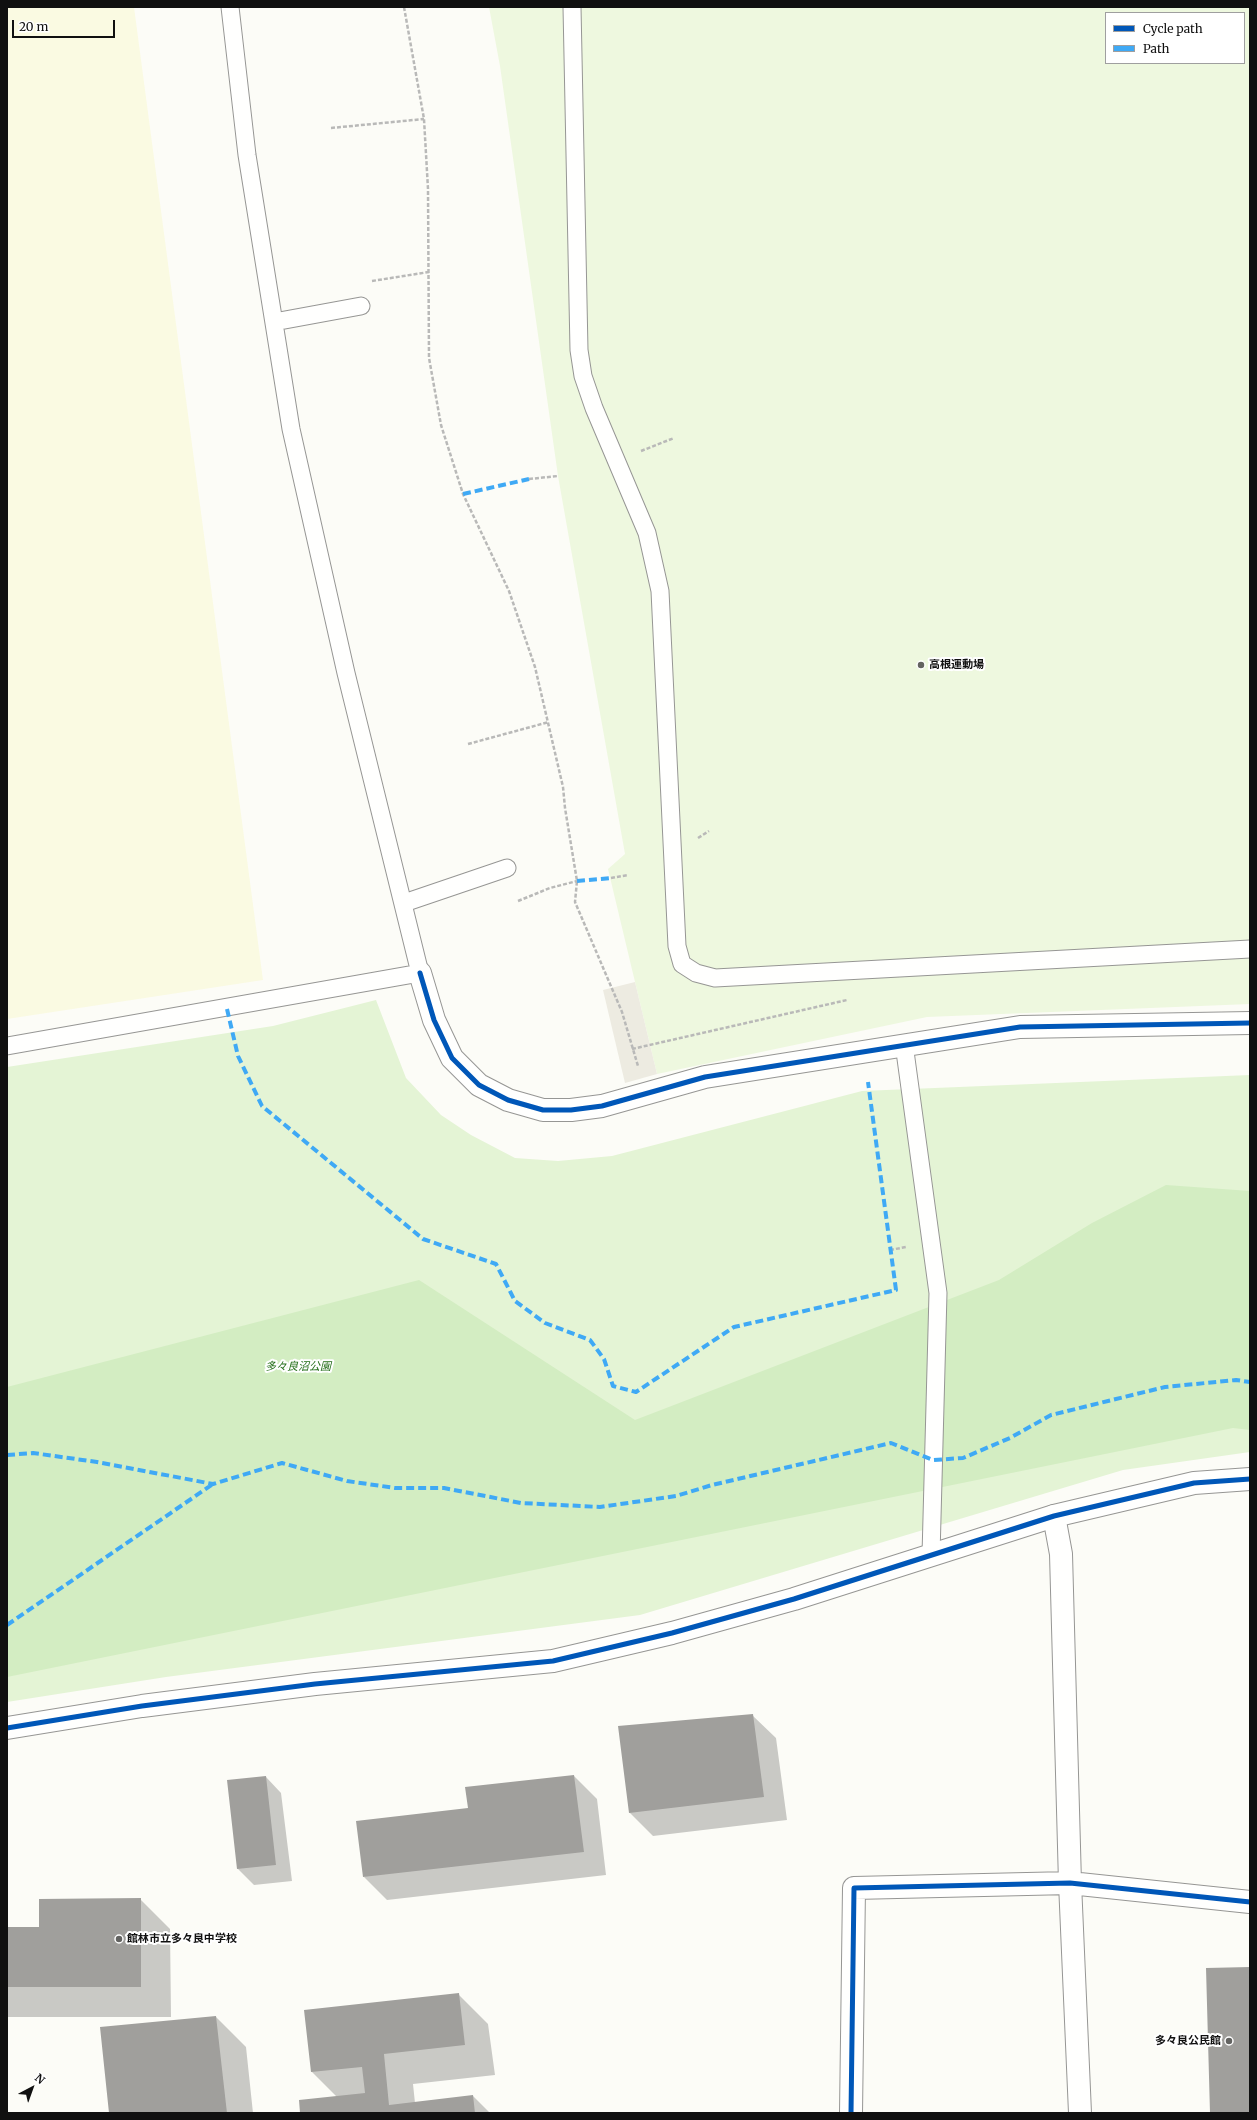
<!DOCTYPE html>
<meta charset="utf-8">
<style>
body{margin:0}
#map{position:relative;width:1257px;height:2120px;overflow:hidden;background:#fcfcf7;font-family:Merriweather,serif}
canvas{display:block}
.frame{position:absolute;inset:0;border:8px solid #101010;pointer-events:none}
.legend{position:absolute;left:1105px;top:12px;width:140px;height:52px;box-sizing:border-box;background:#fff;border:1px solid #9f9f9f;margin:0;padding:5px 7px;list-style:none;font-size:12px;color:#101010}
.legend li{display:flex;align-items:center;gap:8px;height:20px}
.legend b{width:20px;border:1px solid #9f9f9f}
.north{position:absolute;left:12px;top:2068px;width:40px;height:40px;-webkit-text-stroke:3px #fff;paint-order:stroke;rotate:41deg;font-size:11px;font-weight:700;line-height:16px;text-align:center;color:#101010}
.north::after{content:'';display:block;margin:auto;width:14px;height:18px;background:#101010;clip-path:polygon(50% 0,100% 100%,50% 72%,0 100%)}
.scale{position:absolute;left:12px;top:20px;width:103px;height:18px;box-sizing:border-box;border:2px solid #101010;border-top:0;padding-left:5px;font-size:12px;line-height:14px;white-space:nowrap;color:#101010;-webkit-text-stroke:3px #fff;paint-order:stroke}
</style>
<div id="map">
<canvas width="1257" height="2120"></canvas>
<div class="frame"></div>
<ul class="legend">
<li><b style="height:5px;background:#0057b8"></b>Cycle path</li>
<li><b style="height:5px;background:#3fa9f5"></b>Path</li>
</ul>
<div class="north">N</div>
<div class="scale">20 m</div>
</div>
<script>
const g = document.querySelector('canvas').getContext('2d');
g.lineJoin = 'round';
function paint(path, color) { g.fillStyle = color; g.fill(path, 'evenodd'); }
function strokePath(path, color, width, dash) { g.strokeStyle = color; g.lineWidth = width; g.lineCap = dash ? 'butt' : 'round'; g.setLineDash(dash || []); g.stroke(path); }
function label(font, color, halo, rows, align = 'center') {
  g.font = font + ' Merriweather,"Noto Sans JP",serif'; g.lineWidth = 4; g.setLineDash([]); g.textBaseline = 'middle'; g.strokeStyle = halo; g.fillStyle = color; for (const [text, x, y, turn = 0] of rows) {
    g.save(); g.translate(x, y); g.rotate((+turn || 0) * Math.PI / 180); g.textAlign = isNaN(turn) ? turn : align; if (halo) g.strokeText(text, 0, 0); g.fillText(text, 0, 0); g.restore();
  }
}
paint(new Path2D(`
 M7 7H134L263 980 7 1019Z`), '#fafae2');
paint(new Path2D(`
 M376 1000 406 1078 441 1115 471 1135 515 1158 558 1161 612 1156 862 1091 1250 1075V1452L1123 1470 640 1615 166 1677 7 1702V1067L273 1026Z`), '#e4f4d5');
paint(new Path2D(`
 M1166 1185 1250 1191V1430L1233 1428 7 1677V1387L419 1280 635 1420 999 1280 1092 1223Z`), '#d3edc2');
paint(new Path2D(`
 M489 7H1250V1004L927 1017 657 1074 608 869 625 854 558 476 500 66ZM1106 13H1244V63H1106Z`), '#eef8df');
paint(new Path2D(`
 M635 982 657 1074 625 1083 603 990Z`), '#edebe1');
paint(new Path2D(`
 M752 1715 776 1738 787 1820 653 1836 629 1812Z
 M574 1776 597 1799 606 1875 387 1900 364 1877 469 1809Z
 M266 1777 281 1793 292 1881 254 1885 238 1869Z
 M140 1899 170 1929 171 2017H7V1928H40Z
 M458 1994 488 2024 495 2075 413 2084 415 2103 473 2096 490 2113H301L337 2097 312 2072 305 2011Z
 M216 2017 246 2047 253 2113H110Z`), '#0003');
paint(new Path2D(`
 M753 1714 764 1797 629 1813 618 1726Z
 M574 1775 584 1852 363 1877 356 1821 468 1808 465 1787Z
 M266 1776 276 1865 237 1869 227 1780Z
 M141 1898V1987H7V1927H39V1899Z
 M1250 1967V2113H1210L1206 1968Z
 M459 1993 465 2045 384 2054 389 2105 473 2095 475 2113H300L299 2100 365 2093 362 2067 311 2072 304 2010Z
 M216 2016 227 2113H109L100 2027Z`), '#a09f9c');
const service = new Path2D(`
 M572 7 579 350 583 376 594 408 647 533 660 591 677 946 682 964 696 973 715 978 1250 949
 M274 322 361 306
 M404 903 507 868
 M904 1044 938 1293 931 1555
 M7 1046 420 973 346 673 291 429 247 155 230 7`);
const minor = new Path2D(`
 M1054 1516 1061 1554 1070 1883 1080 2113
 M851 2113 854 1888 1070 1883 1250 1902`);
const tertiary = new Path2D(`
 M420 973 434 1020 452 1058 479 1085 508 1100 543 1110H571L602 1106 705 1077 1020 1027 1250 1023
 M7 1728 142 1706 315 1684 553 1661 672 1633 794 1599 1054 1516 1194 1483 1250 1479`);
strokePath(service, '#969694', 19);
strokePath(minor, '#969694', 24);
strokePath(tertiary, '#969694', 24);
strokePath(new Path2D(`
 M404 7 424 119 428 189 429 358 441 425 463 494 509 591 535 667 563 787 565 808 577 881 575 902 622 1012 638 1066
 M331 128 424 119
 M372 281 429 272
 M641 451 674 438
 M529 479 558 476
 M468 744 549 722
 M698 838 709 831
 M611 878 628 875
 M518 901 550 888 577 881
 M632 1049 847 1000
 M890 1250 906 1247`), '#b9b9b8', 2.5, [4, 2]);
strokePath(service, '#fffffe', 17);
strokePath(minor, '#fffffe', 22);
strokePath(tertiary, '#fffffe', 22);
strokePath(new Path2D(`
 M463 494 529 479
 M577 881 611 878
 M227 1009 238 1056 262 1106 423 1239 496 1264 515 1301 545 1323 590 1340 604 1359 613 1386 636 1392 734 1327 896 1290 868 1082
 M7 1455 33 1453 97 1462 213 1484 282 1463 347 1481 395 1488H444L521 1503 600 1507 676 1496 712 1485 891 1443 933 1460 963 1458 1010 1438 1051 1415 1165 1387 1236 1380 1250 1382
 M7 1625 213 1484`), '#3fa9f5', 4, [8, 4]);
strokePath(new Path2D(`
 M420 973 434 1020 452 1058 479 1085 508 1100 543 1110H571L602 1106 705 1077 1020 1027 1250 1023
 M7 1728 142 1706 315 1684 553 1661 672 1633 794 1599 1054 1516 1194 1483 1250 1479
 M851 2113 854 1888 1070 1883 1250 1902`), '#0057b8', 5);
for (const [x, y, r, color] of [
 [921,665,4,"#636361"],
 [119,1939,4,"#636361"],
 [1229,2041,4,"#636361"]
]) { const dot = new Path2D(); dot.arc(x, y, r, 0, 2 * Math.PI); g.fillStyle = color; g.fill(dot); strokePath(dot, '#fff', 1.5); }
label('bold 11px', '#101010', '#fff', [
 ["高根運動場",929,665],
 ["館林市立多々良中学校",127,1939],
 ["多々良公民館",1221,2041,"right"]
], 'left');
label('italic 11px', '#256f1a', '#fff', [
 ["多々良沼公園",298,1367]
]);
</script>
